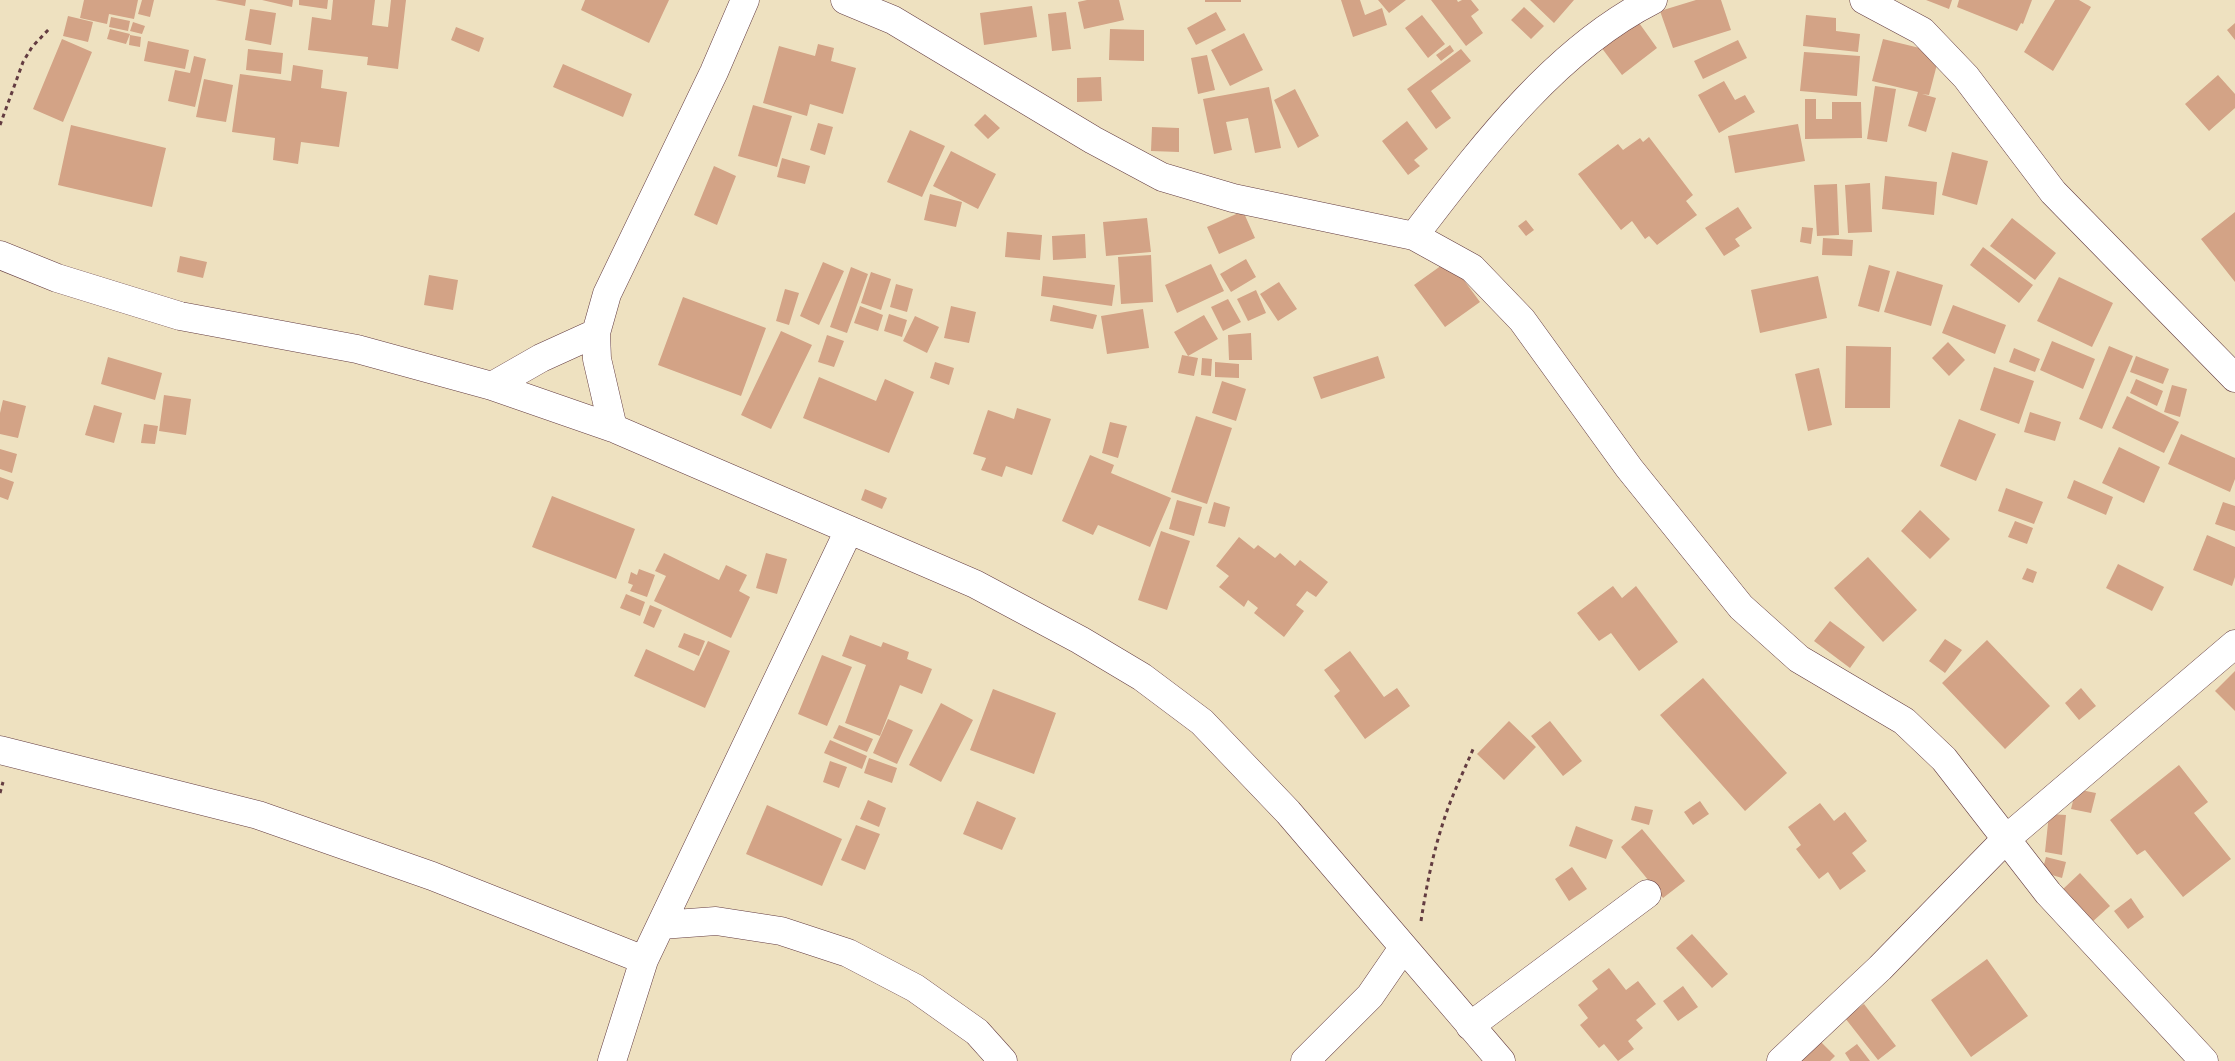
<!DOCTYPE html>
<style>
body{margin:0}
canvas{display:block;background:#eee1c0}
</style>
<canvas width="2235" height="1061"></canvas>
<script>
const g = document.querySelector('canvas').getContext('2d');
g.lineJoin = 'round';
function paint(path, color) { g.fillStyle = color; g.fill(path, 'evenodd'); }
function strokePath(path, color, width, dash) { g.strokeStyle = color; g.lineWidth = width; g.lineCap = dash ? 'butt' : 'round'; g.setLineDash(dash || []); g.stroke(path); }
paint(new Path2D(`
 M84 0H138L134 19 109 14 107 24 80 18Z
 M142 0H154L150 17 138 14Z
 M215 0H246L245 6Z
 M262 0H293L292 7Z
 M299 0H328L327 9 299 5Z
 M333 0H375L372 25 388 27 391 0H406L398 69 367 65 368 57 308 50 312 17 331 20Z
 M585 0H669L649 43 581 10Z
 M1087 0H1119L1124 20 1084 29 1078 2Z
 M1205 0H1241V2H1205Z
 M1341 0H1360L1365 15 1382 8 1387 25 1353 37Z
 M1378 0H1406L1389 13Z
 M1431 0H1457L1458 2 1462 0H1471L1479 10 1471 16 1483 33 1466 46Z
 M1530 0H1574L1554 23Z
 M1696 0H1721L1731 30 1673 48 1660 11Z
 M1926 0H1952L1949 9Z
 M1959 0H2032L2023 24 2021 23 2017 31 1957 7Z
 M2055 0H2079L2091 7 2053 71 2024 52Z
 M1032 6 1037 37 984 45 980 13Z
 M1524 7 1544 26 1531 39 1511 20Z
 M250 9 276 13 271 45 245 40Z
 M1066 12 1071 49 1052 51 1048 14Z
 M1216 12 1226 30 1196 45 1187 28Z
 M1422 15 1445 44 1428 58 1405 28Z
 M1806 15 1836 18V31L1860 34 1858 52 1803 46Z
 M68 16 93 22 88 42 63 36Z
 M111 17 130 21 128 31 109 27Z
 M1637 20 1657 48 1622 75 1601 47Z
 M133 22 145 26 142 34 130 31Z
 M2235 23V40L2227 30Z
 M456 27 484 38 479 52 451 40Z
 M110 29 130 34 126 44 107 39Z
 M1110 29 1144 30V61L1109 60Z
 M1244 33 1263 70 1230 86 1211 50Z
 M130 35 141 37 140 47 129 45Z
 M62 39 92 52 63 122 33 109Z
 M1883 39 1940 53 1929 95 1922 94 1936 98 1926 132 1908 126 1918 92 1872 81Z
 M1738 40 1747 58 1703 79 1694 61Z
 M148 41 189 50 185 69 144 61Z
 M818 44 834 48 831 61 856 68 843 114 810 104 807 116 763 103 779 46 815 56Z
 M1450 45 1454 51 1441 61 1436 55Z
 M248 49 283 53 281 74 246 70Z
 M1461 49 1471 61 1431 91 1451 118 1436 129 1407 89Z
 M1804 52 1860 56 1857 96 1800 91Z
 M1207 55 1215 90 1198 94 1191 58Z
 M194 56 206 59 195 107 168 101 175 70 190 73Z
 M563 64 632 94 623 117 553 87Z
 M293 65 323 70 321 88 347 92 339 147 301 142 298 164 273 160 275 138 232 132 240 74 291 81Z
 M2218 75 2235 94V108L2209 131 2185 104Z
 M1101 77 1102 101 1077 102V78Z
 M204 79 233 85 226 122 196 117Z
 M1724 81 1735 100 1745 95 1755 112 1719 133 1698 95Z
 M1875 86 1896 89 1887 142 1867 139Z
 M1269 87 1281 148 1255 153 1248 118 1226 122 1232 150 1214 154 1203 99Z
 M1295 89 1319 136 1298 148 1274 100Z
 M1805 99H1816V119H1832V102H1861L1862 138 1805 139Z
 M753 105 792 116 777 167 738 156Z
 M985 114 1000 128 988 139 974 125Z
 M1407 121 1428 149 1414 160 1420 166 1408 175 1382 141Z
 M818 123 833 127 825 155 810 150Z
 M1798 124 1805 161 1735 173 1728 136Z
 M71 125 166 148 152 207 58 185Z
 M1152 127 1179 128V152L1151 151Z
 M910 130 945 146 922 197 887 182Z
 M1649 137 1693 195 1686 201 1697 215 1657 245 1649 236 1645 239 1632 221 1621 230 1578 174 1618 144 1623 150 1640 138 1643 142Z
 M951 151 996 174 978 209 933 186Z
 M1952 152 1988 161 1977 205 1942 195Z
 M782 158 810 166 805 184 777 177Z
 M714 166 736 176 717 225 694 215Z
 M1885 176 1937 182 1934 215 1882 209Z
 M1870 183 1872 232 1848 233 1845 185Z
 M1837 184 1839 235 1817 236 1814 185Z
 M930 194 962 202 956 227 924 220Z
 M1738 207 1752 228 1735 239 1740 246 1724 256 1705 228Z
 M1243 211 1255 238 1219 254 1207 227Z
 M2235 212V282L2201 239Z
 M1147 218 1151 252 1106 256 1103 222Z
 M2012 218 2056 253 2035 280 1990 246Z
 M1526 220 1534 230 1526 236 1518 226Z
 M1802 227 1813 228 1811 244 1800 242Z
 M1007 232 1042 235 1040 260 1005 257Z
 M1085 234 1086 258 1053 260 1052 236Z
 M1823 238 1853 240 1852 256 1822 255Z
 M1983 247 2033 285 2019 303 1970 265Z
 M1151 255 1153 302 1121 304 1118 257Z
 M180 256 207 262 203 278 177 272Z
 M1246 259 1256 277 1231 292 1220 274Z
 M1449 260 1480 302 1445 327 1414 285Z
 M823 262 844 271 819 325 800 316Z
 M1211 264 1224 291 1177 313 1165 285Z
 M1869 265 1890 271 1879 312 1858 306Z
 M851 267 868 274 847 333 830 327Z
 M1897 271 1943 285 1931 326 1884 312Z
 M871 272 891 279 881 310 861 303Z
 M429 275 458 280 453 310 424 305Z
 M1043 276 1115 285 1112 306 1041 296Z
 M1818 276 1827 318 1760 333 1751 290Z
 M2059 277 2113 303 2092 347 2037 321Z
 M1279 282 1297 309 1278 321 1260 294Z
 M896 284 913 289 907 312 890 307Z
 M785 289 799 293 789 325 776 321Z
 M1256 290 1266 313 1248 321 1237 299Z
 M683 297 766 328 741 396 658 365Z
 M1228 299 1241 322 1223 331 1211 307Z
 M1053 305 1097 315 1093 329 1050 321Z
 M1953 305 2006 325 1995 354 1942 333Z
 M860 306 883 315 878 331 854 323Z
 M951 306 976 312 969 343 944 338Z
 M1143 309 1149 348 1107 354 1101 316Z
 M889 314 907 320 902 337 884 331Z
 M1204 315 1218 339 1188 356 1174 332Z
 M915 316 939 327 927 353 903 341Z
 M781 331 812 345 771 429 741 415Z
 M1251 333 1252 360H1229L1228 335Z
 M827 335 844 341 834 367 818 362Z
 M2052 341 2095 359 2083 389 2040 370Z
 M1948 342 1965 360 1949 376 1932 358Z
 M1846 346 1891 347 1890 408H1845Z
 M2109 346 2133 356 2102 429 2079 419Z
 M2014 348 2040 359 2035 372 2009 362Z
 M1182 355 1198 358 1194 376 1178 373Z
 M1378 356 1385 378 1321 399 1313 377Z
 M2136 356 2169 369 2163 384 2130 372Z
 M108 357 162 373 155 400 101 384Z
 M1202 358 1212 359 1211 376 1201 375Z
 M935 362 954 368 949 385 930 378Z
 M1215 362 1239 364V378L1215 377Z
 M1994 367 2034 381 2019 424 1980 410Z
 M1819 368 1832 425 1808 431 1795 374Z
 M819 377 876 401 885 379 914 392 889 453 803 418Z
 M2136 379 2163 391 2157 406 2130 393Z
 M1222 381 1246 389 1236 421 1212 413Z
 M2172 385 2187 389 2180 417 2164 412Z
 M164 395 191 399 186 435 159 431Z
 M2127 396 2179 422 2164 453 2112 428Z
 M3 400 26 406 18 438 0 434V413Z
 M94 405 122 413 114 443 85 435Z
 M1017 408 1051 419 1032 475 1006 466 1002 477 981 470 986 458 973 454 988 410 1014 419Z
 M2030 412 2061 422 2055 441 2024 432Z
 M1196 416 1232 428 1207 504 1171 492Z
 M1959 419 1996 434 1976 481 1940 466Z
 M1110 422 1127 426 1118 458 1102 453Z
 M144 424 158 426 155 444 141 443Z
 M2181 434 2235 458V479L2230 492 2168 464Z
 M2119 447 2160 467 2144 503 2102 483Z
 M0 449 17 454 12 473 0 469Z
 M1090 455 1114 465 1111 473 1171 498 1150 547 1098 525 1093 535 1062 521Z
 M0 477 14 482 8 500 0 497Z
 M2074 480 2113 497 2106 515 2067 498Z
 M2006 488 2043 502 2034 524 1998 511Z
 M865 489 887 498 882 509 861 500Z
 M552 496 635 529 616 579 532 547Z
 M1177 500 1202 507 1194 536 1169 529Z
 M1214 502 1230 507 1225 527 1208 523Z
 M2223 502 2235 506V531L2215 524Z
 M1920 510 1950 539 1930 559 1901 531Z
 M2015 521 2033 528 2027 544 2008 537Z
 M1161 531 1190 541 1167 610 1138 600Z
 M2207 535 2235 547V577L2232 586 2193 570Z
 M1239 537 1254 549 1258 545 1275 558 1280 553 1295 566 1300 560 1328 582 1316 597 1307 591 1296 605 1304 611 1284 637 1254 613 1258 608 1248 600 1244 607 1219 587 1229 576 1216 566Z
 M664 553 719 580 726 565 747 575 739 591 750 597 731 638 654 601 666 576 655 571Z
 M766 553 787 559 777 594 756 588Z
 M1868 557 1917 610 1883 642 1834 588Z
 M2118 564 2164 587 2152 611 2106 588Z
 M2027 568 2037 572 2033 583 2022 579Z
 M639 569 655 575 647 597 630 591 633 585 628 583 631 572 637 575Z
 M1613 586 1622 598 1636 586 1678 642 1639 671 1611 633 1599 641 1577 613Z
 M626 594 645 602 640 616 620 608Z
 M650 605 662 610 654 628 643 623Z
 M1830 621 1865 647 1850 668 1814 641Z
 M684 633 705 641 699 656 678 647Z
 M850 635 881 647 883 642 909 652 907 659 932 669 922 694 900 685 880 736 845 723 866 665 842 656Z
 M1945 639 1962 650 1945 673 1929 661Z
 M1987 640 2050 706 2005 749 1942 683Z
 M708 641 730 651 705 708 634 676 646 649 694 671Z
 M1350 651 1384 697 1397 688 1410 706 1365 739 1334 696 1340 691 1324 670Z
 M822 655 852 667 827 726 798 714Z
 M2235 671V711L2215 691Z
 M1703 678 1787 773 1745 811 1660 715Z
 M2081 688 2096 706 2079 720 2065 703Z
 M993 689 1056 713 1034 774 970 750Z
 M941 703 973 720 941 782 909 765Z
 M888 719 913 730 897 764 873 753Z
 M1509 721 1536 747 1504 780 1477 754Z
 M1550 721 1582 761 1563 776 1531 736Z
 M839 725 873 739 867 752 833 738Z
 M830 740 867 756 862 769 824 753Z
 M869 758 897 768 892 783 864 773Z
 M830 761 847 767 839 788 823 782Z
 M2179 765 2208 802 2194 813 2231 859 2183 897 2145 850 2137 855 2110 820Z
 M2076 789 2096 793 2091 813 2071 809Z
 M868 800 886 808 879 827 860 819Z
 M977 801 1016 818 1002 850 963 834Z
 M1700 801 1709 814 1693 825 1684 812Z
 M1820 803 1834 821 1845 812 1867 841 1852 853 1866 871 1840 890 1828 872 1819 879 1796 849 1801 845 1788 827Z
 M767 805 842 839 822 886 746 854Z
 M1635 806 1653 810 1649 825 1631 820Z
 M2049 814 2066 815 2062 855 2045 852Z
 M856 825 880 834 865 870 841 860Z
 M1576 826 1613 840 1606 859 1569 846Z
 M1642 829 1685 881 1663 898 1621 847Z
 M2046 857 2066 862 2062 878 2042 872Z
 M1572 867 1587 889 1569 901 1555 879Z
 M2080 873 2110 906 2091 923 2062 890Z
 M2131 898 2144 917 2128 929 2114 911Z
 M1692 934 1728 974 1712 988 1676 948Z
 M1987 959 2028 1016 1971 1057 1931 1000Z
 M1609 968 1626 990 1638 981 1656 1004 1636 1020 1643 1028 1628 1041 1634 1049 1618 1061 1604 1044 1599 1048 1580 1025 1588 1018 1578 1005 1598 989 1592 981Z
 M1683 986 1698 1007 1678 1021 1663 1001Z
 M1864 1004 1896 1046 1878 1060 1845 1018Z
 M1820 1041 1835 1056 1830 1061H1800Z
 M1857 1044 1870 1061H1850L1845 1053Z`), '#d3a386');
const minor = new Path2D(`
 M845 0 893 20 1093 140 1162 177 1233 198 1414 236 1472 268 1522 320 1629 468 1741 607 1799 659 1904 721 1944 759 2048 893 2204 1061
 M1864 0 1922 31 1966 77 2053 192 2235 378
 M1414 236C1480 150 1554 50 1653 0
 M0 255 57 278 180 316 357 349 492 386 613 428 975 584 1080 640 1142 677 1202 722 1288 812 1501 1061
 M492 386 541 358 596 333
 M613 428 597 359 596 333 607 294 714 72 745 0
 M0 750 258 815 432 876 644 960
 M661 925 716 921 781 931 848 953 915 988 977 1032 1003 1061
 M1470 1026 1647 894
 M612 1061 644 960 849 530
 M1305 1061 1370 996 1403 948
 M1781 1061 1880 968 2006 839 2235 644`);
strokePath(minor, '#633c41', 29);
strokePath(new Path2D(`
 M0 125 23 62 32 47 49 29
 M0 793 3 782
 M1421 921C1426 889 1432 857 1442 826 1450 799 1463 773 1474 747`), '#633c41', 3, [4, 4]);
strokePath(minor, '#fff', 28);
</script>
